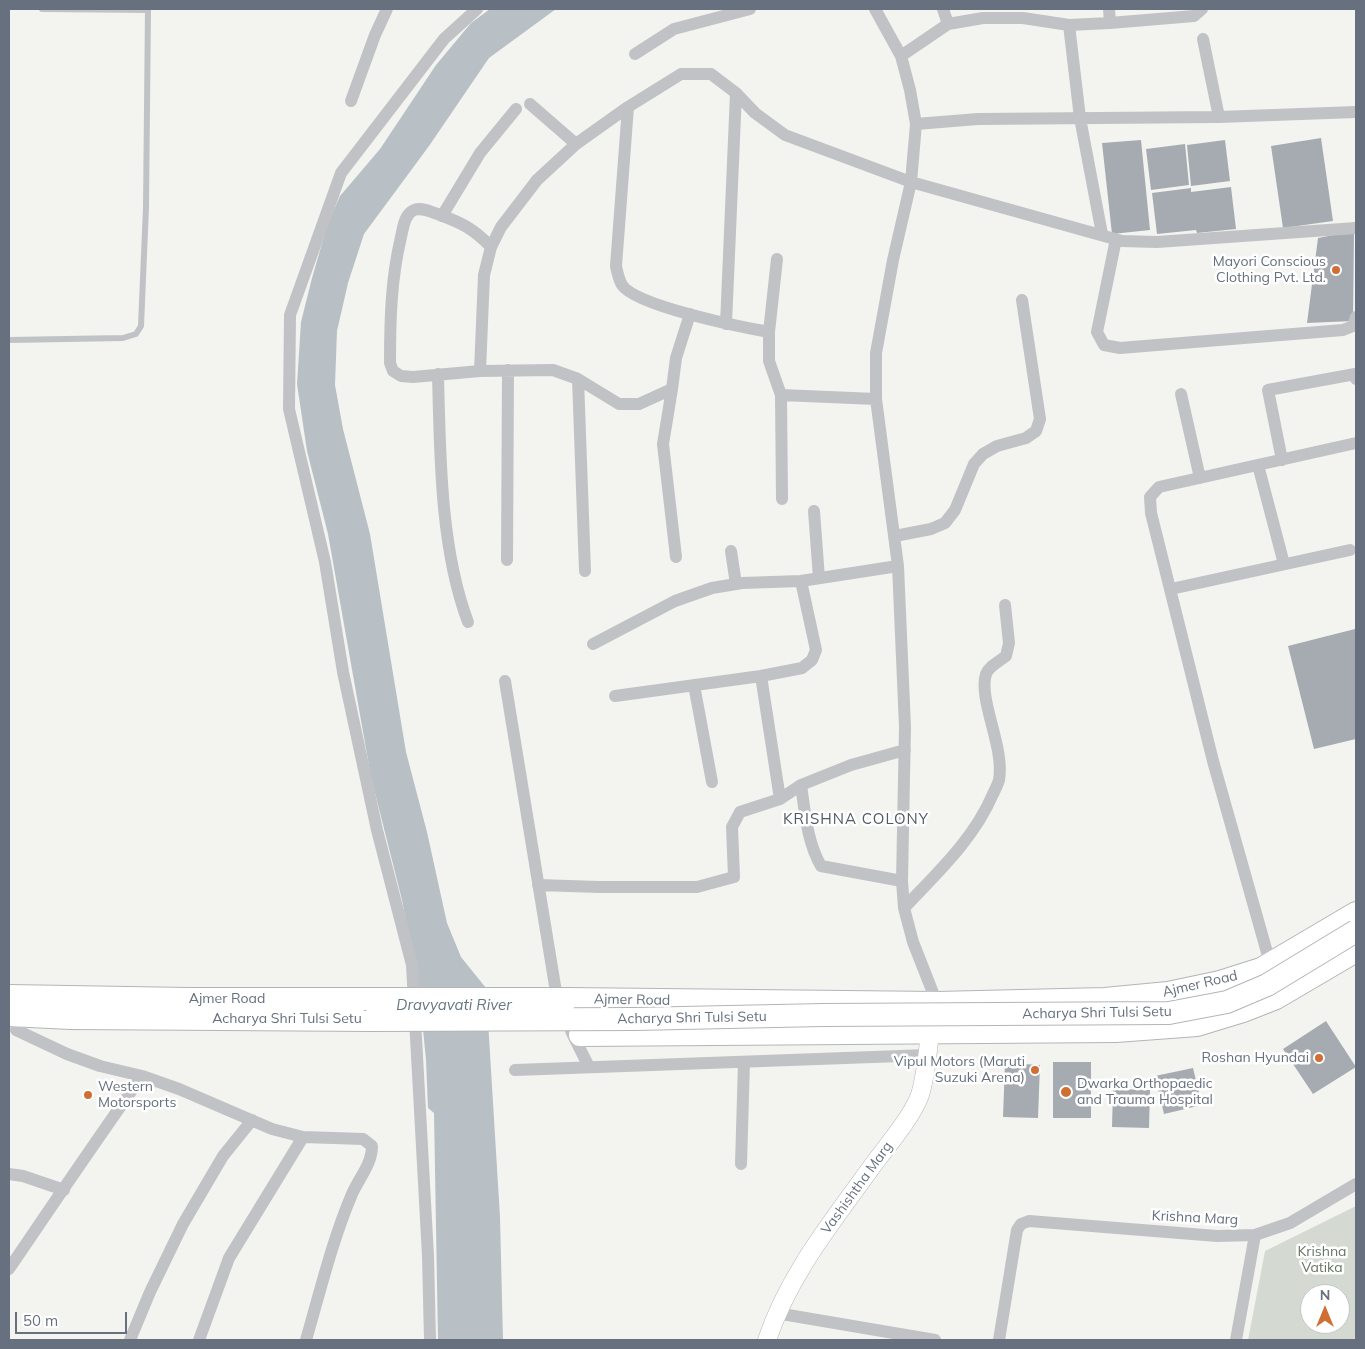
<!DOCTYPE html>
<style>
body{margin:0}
#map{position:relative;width:1365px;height:1349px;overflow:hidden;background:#f3f4f0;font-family:Mulish,sans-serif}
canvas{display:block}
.frame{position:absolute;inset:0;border:10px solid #66707e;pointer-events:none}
.north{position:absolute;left:1300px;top:1284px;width:50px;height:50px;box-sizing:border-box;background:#fff;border:1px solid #c2c6cb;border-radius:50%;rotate:0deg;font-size:14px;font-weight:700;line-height:20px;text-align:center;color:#66707e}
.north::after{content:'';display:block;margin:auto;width:18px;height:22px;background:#d06f34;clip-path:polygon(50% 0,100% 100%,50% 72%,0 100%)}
.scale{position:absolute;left:15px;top:1312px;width:112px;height:22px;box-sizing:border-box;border:2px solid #66707e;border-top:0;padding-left:6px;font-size:15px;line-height:18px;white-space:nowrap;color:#66707e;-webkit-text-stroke:4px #fff;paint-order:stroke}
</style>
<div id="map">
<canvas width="1365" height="1349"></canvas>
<div class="frame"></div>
<div class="north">N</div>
<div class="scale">50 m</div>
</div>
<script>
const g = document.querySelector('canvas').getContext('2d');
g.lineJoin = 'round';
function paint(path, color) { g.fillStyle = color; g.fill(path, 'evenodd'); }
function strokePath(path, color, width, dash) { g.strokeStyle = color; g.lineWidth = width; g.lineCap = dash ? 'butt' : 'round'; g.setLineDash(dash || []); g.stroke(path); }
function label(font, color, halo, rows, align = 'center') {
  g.font = font + ' Mulish,sans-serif'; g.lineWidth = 5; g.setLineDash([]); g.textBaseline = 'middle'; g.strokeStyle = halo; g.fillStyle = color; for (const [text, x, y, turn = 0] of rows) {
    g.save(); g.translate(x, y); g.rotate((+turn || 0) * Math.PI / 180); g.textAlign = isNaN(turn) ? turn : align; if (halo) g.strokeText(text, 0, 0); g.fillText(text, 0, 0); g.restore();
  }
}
paint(new Path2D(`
 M1356 1206V1340H1248L1265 1251ZM1310 1294H1340V1324H1310Z`), '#d4dad2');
paint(new Path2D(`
 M490 9H556L489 58 429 146 364 234 348 283 337 331 335 385 343 429 370 534 406 752 427 832 447 923 461 957 486 988 500 1217 503 1340H438L434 1113 428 1108 426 1060 419 989 402 900 371 777 328 534 307 451 297 384 301 322 312 278 328 223 340 196 380 149 436 65 471 23Z`), '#b8c0c5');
paint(new Path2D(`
 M1321 138 1333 221 1283 228 1271 146Z
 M1141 140 1150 230 1112 234 1102 143Z
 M1225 140 1230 181 1191 186 1187 145Z
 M1185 144 1189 185 1151 190 1146 149Z
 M1231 187 1236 229 1197 233 1196 230 1157 234 1152 193 1191 188V192Z
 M1354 231 1353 321 1307 323 1318 238Z
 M1355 629 1356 739 1314 749 1288 646Z
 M1326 1021 1356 1067 1313 1094 1283 1049Z
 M1053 1062H1091V1118H1053Z
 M1005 1063 1040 1065 1038 1118 1003 1117Z
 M1193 1068 1202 1105 1164 1114 1155 1076Z
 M1113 1089 1150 1090 1149 1128 1112 1127Z`), '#a6abb2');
const secondary = new Path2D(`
 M767 1340C789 1274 833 1221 873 1165 887 1146 912 1117 920 1095 926 1075 928 1052 930 1031`);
const highway = new Path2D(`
 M9 996 187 999H364
 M567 999 937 1003 1105 999 1168 993 1220 982 1261 969 1356 913
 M9 1015 71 1018 372 1020
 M580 1035 1116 1031 1197 1025 1243 1011 1276 998 1356 951`);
strokePath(secondary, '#b2b5ba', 19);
strokePath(highway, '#b2b5b8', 24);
strokePath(new Path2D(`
 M42 9 148 10
 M9 340 123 338 136 334 141 326 146 207 148 9`), '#c0c2c5', 6);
strokePath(new Path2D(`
 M875 9 901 56 910 90 916 124 911 182 893 260 876 353V399L898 566 905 727 902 881 904 908 913 942 937 1003
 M943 9 948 24
 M1110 23 1194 16 1202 9
 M1069 25 1080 118 1102 234
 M1203 39 1219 117
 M635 54 674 29 750 9
 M901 56 948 24 983 18H1023L1069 25 1110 23 1109 9
 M351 101 375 35 387 9
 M530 104 576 144 628 107 681 74H711L736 93 755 113 785 135 911 182 1122 241 1157 242 1356 228
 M628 107 616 266C617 271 619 280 622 285 636 306 741 327 769 332
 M916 124 978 119 1219 117 1356 112
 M442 216 480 153 516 109
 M1116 239 1097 332 1104 345 1120 348 1343 330 1353 326 1356 317
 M491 247C474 229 462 223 440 215 432 212 422 207 414 210 404 214 403 229 401 237 391 279 390 320 390 363L393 371 401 376 413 377 480 371 553 370 578 379 619 404H639L672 389 676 358 690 314
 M777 259 769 332V361L781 395 782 499
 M726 324 736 93
 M480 371 484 275 491 247 501 227 537 180 576 144
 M438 374C440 453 440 548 468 622
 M578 379 585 571
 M672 389 663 444 676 557
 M1181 394 1200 478
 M781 395 876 399
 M1282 460 1268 390 1355 374 1356 379
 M1258 465 1284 564
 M814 511 819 578
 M895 536 931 529 945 523 955 510 974 464 983 454 997 446 1026 438 1036 431 1040 419 1022 300
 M731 551 736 584
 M507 560 508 370
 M1171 589 1350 550
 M593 644 675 601 712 588 742 583 801 581 898 566
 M761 676 780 799
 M505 681 558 1004
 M694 685 712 782
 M615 696 761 676 802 668 812 660 816 650 801 581
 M801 785C805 812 807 842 821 866L902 881
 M538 885 599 887H697L734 877 732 827 740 812 780 799 801 785 851 765 905 750
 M904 908C937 873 974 839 993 794 995 790 998 784 999 780 1005 747 978 700 986 674 989 666 1000 661 1006 656L1009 643 1005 605
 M1270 963 1213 761 1151 513 1150 497 1159 487 1356 443
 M16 1030 67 1054 100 1066 142 1076 179 1089 272 1129 303 1137 363 1139 372 1146C372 1164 359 1178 352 1194 332 1241 320 1292 306 1340
 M571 1031 589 1067
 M515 1070 928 1055
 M741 1164 744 1062
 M9 1174 23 1176 64 1190
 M9 1269C53 1204 97 1139 142 1076
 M776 1313 935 1340
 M130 1340 150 1292 183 1224 223 1156 252 1120
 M199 1340 229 1258 303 1137
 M430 1340 428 1256 412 965 377 830 343 672 325 562 289 409 290 315 341 173 444 39 477 9
 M999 1340 1017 1230 1021 1224 1029 1221 1217 1236 1255 1235 1290 1223 1356 1184
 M1236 1340 1255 1235`), '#c0c2c5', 12);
strokePath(secondary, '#fff', 18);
strokePath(highway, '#fff', 22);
const highwayBridge = new Path2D(`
 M364 999H567
 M372 1020 635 1019 823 1015 1169 1013 1227 1002 1267 985 1356 931`);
strokePath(highwayBridge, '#b2b5b8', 24, []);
strokePath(highwayBridge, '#fff', 22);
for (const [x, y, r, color] of [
 [1336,270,5,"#d06f34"],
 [1319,1058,5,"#d06f34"],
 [1035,1070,5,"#d06f34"],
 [1066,1092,6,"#d06f34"],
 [88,1095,5,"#d06f34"]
]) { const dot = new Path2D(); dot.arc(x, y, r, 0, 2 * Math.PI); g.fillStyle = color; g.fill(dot); strokePath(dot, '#fff', 2); }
label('14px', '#66707e', '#fff', [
 ["Mayori Conscious",1326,262],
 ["Clothing Pvt. Ltd.",1326,278],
 ["Roshan Hyundai",1309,1058],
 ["Vipul Motors (Maruti",1025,1062],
 ["Suzuki Arena)",1025,1078],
 ["Dwarka Orthopaedic",1077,1084,"left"],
 ["and Trauma Hospital",1077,1100,"left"],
 ["Western",98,1087,"left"],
 ["Motorsports",98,1103,"left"]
], 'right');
label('14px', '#66707e', '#fff', [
 ["Ajmer Road",1200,984,-13],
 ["Ajmer Road",227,999],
 ["Ajmer Road",632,1000,1],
 ["Acharya Shri Tulsi Setu",1097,1013,-1],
 ["Acharya Shri Tulsi Setu",692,1018,-1],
 ["Acharya Shri Tulsi Setu",287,1019],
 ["Vashishtha Marg",857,1188,-54],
 ["Krishna Marg",1195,1218,3]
]);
label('14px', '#657664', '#fff', [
 ["Krishna",1322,1252],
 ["Vatika",1322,1268]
]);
g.letterSpacing = '1px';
label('15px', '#535a64', '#fff', [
 ["KRISHNA COLONY",856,819]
]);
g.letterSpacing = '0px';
label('italic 15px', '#677782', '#fff', [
 ["Dravyavati River",454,1005]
]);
</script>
